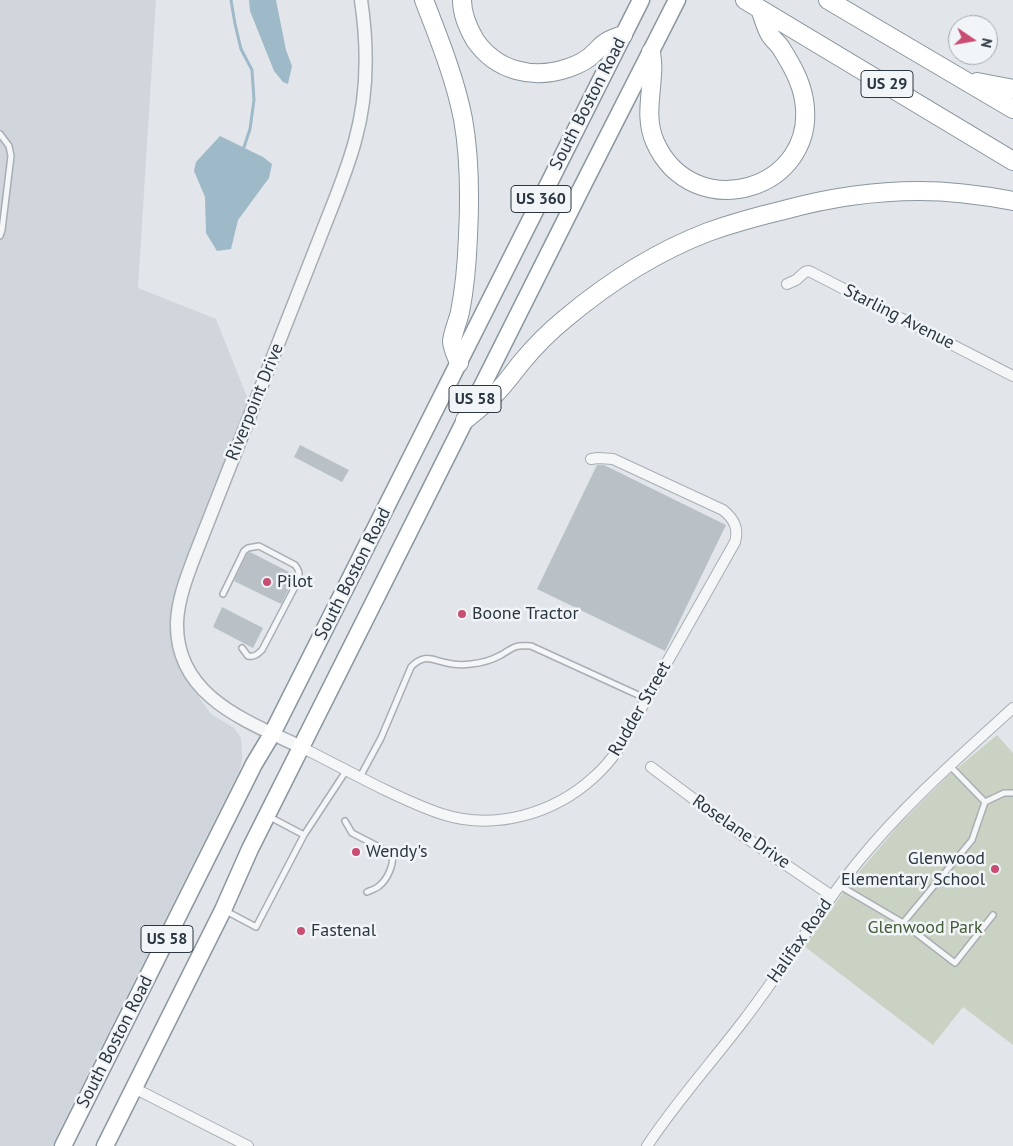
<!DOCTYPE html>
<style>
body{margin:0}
#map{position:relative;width:1013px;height:1146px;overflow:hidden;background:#e2e6ea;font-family:"PT Sans",sans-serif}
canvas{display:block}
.north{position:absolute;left:948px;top:15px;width:50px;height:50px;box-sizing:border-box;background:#f2f5f7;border:1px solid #a2a9ae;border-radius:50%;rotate:102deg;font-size:14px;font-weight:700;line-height:20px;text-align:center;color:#2b3641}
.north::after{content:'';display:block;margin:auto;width:18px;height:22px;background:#c94c72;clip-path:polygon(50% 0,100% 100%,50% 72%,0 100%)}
</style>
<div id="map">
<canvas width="1013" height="1146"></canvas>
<div class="north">N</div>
</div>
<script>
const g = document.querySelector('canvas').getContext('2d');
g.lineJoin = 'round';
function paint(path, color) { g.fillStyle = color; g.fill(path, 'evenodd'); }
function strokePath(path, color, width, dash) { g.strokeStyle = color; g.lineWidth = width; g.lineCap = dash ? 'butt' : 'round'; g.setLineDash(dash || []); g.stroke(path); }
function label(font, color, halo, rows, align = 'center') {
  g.font = font + ' "PT Sans",sans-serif'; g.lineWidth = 5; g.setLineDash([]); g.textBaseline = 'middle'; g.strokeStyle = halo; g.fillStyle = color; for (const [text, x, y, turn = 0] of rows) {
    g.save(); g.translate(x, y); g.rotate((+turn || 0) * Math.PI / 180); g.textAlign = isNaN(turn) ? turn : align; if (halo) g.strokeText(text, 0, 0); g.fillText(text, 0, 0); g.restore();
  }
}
paint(new Path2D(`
 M0 0H156L138 288 216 319 249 402 173 597 170 618 172 638 179 667 196 693 211 714 234 728 241 738 242 749V760L239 772 52 1146H0Z`), '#d0d6dc');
paint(new Path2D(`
 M997 735 1013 753V1045L963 1007 933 1045 804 946 854 878 897 827 949 775Z`), '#cad3c3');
paint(new Path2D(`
 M249 0H276L286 50 292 66 288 84 283 82 274 71 250 11Z
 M220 136 263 157 272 164 269 178 238 220 231 249 217 251 206 233 205 197 194 171 196 162Z`), '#9eb9c8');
strokePath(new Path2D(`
 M231 0 235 24 241 49 252 70 254 100 250 129 244 147`), '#9eb9c8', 3);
paint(new Path2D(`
 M300 445 349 470 342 482 294 457Z
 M597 465H604L726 525 665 651 537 589Z
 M250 552 295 575 294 579 281 604 234 581 247 554Z
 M222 607 263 628 253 648 213 627Z`), '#b9c0c6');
const service = new Path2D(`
 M0 134 9 146 11 156 2 230 0 236
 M223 594 244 551 248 548 259 546 295 565C300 571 300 575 297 583L262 650C257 655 254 657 248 656L242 648
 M360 777 381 738 411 667C424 653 432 660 447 663 455 665 463 665 471 664 482 663 492 660 501 655 506 652 510 649 515 647 520 645 525 646 531 646L647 699
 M985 802 1004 793H1013
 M345 821 352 833 391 853C396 862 387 880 379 886 376 889 371 890 367 892
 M304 835 346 771
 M840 886 903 923 972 840 985 802 950 766
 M226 911 256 927 304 835 268 816
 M903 923 955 963 993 915`);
const minor = new Path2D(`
 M787 284 796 280 805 272 808 271 811 272 1013 376
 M301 747C327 760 353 774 379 787 400 797 420 807 442 814 494 831 554 814 594 777 603 769 610 761 617 751L735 542C739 528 734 519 723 510L613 459 598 458 591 459
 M651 767 739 833 832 896
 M134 1088 248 1146
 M647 1146C676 1102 712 1062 744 1020 783 969 817 913 857 863 903 806 959 757 1013 708`);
const tertiary = new Path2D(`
 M301 747C246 721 175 696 177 622 178 599 187 576 195 555L328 217C338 192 348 167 355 141 368 95 368 47 361 0`);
const trunk = new Path2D(`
 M63 1146 254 764 272 734 641 0
 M105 1146 223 910 250 849 582 187 677 0`);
const motorway = new Path2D(`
 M424 0C439 39 455 78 463 119 470 158 470 197 468 236 467 262 465 287 460 312 458 321 453 332 452 341 452 348 457 357 459 363
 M462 0C462 14 468 28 475 40 496 71 533 80 568 68 577 65 587 61 594 53 598 50 601 45 605 43 610 39 618 37 623 35
 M745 0 1013 161
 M828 0 1013 109
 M651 52C652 59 653 67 652 74 651 98 645 119 655 142 693 227 819 190 804 100 801 81 791 64 781 48 778 43 772 39 769 33 765 25 763 17 760 9
 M977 82 1013 89
 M465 420C475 412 485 404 494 395 504 386 512 374 521 363 534 347 550 331 566 318 609 282 656 252 708 232 733 223 759 216 784 210 828 198 874 191 919 191 951 191 982 195 1013 201`);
strokePath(service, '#a7aeb4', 8);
strokePath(minor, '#a7aeb4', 12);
strokePath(tertiary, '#a7aeb4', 15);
strokePath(trunk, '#8a96a0', 19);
strokePath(motorway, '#8a96a0', 20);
strokePath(service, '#f5f6f8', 5);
strokePath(minor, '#f5f6f8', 10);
strokePath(tertiary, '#f5f6f8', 12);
strokePath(trunk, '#fff', 16);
strokePath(motorway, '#fff', 18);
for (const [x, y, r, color] of [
 [267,582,5,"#c94c72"],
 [462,614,5,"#c94c72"],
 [356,852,5,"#c94c72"],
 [995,869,5,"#c94c72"],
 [301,931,5,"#c94c72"]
]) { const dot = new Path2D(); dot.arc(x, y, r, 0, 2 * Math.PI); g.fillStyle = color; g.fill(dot); strokePath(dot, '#f2f5f7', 2); }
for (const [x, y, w] of [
 [887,84,52],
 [541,199,60],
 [475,399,52],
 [167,939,52]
]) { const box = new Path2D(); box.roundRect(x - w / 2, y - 13.5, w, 27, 4); g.fillStyle = '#f2f5f7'; g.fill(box); strokePath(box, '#2b3641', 1); }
label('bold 16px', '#2b3641', null, [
 ["US 29",887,84],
 ["US 360",541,199],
 ["US 58",475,399],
 ["US 58",167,939]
]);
label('18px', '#2b3641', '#f2f5f7', [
 ["South Boston Road",588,104,-63],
 ["Starling Avenue",899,317,27],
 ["Riverpoint Drive",255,402,-68],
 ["South Boston Road",353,574,-63],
 ["Rudder Street",640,709,-60],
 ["Roselane Drive",741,832,35],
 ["Halifax Road",800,941,-55],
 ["South Boston Road",115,1042,-63]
]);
label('18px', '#2b3641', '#f2f5f7', [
 ["Pilot",277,582],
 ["Boone Tractor",472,614],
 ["Wendy's",366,852],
 ["Glenwood",985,859,"right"],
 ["Elementary School",985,880,"right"],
 ["Fastenal",311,931]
], 'left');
label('18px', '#455c38', '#f2f5f7', [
 ["Glenwood Park",925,928]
]);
</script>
